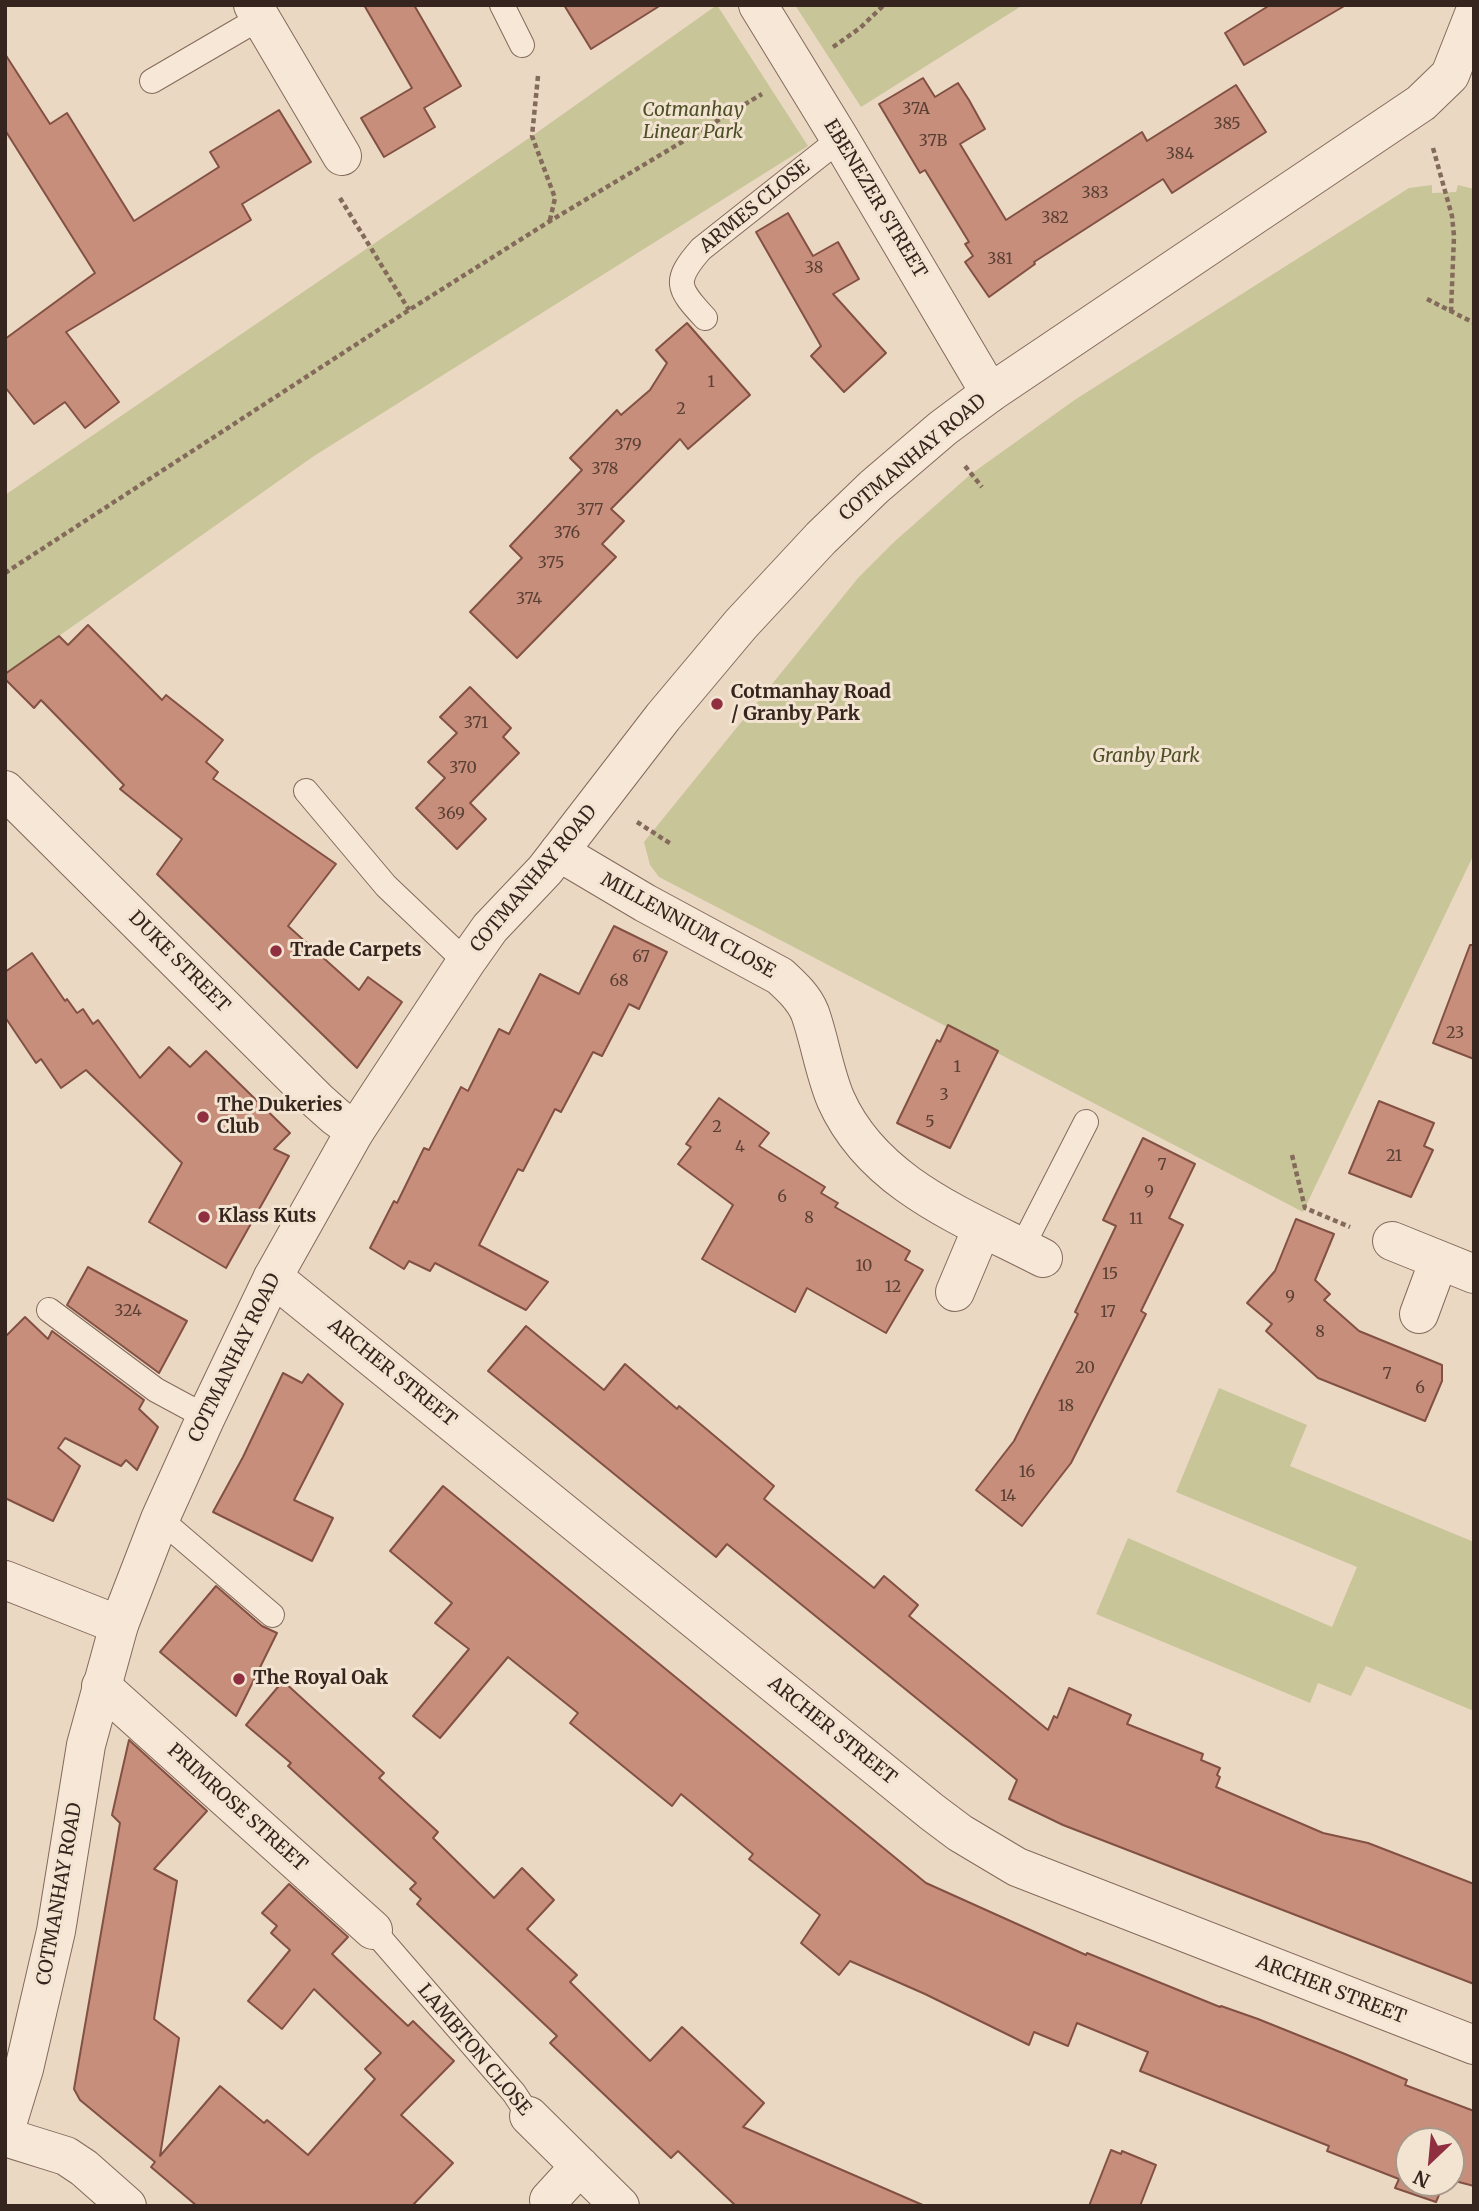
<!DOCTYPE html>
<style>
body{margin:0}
#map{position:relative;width:1479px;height:2211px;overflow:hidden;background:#ebd8c3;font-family:Merriweather,serif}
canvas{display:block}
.frame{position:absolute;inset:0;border:7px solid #35251e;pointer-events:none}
.north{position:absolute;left:1395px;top:2127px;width:70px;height:70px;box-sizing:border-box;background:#f3e4d2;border:2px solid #a7988a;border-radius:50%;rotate:206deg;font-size:19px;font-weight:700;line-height:28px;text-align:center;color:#35251e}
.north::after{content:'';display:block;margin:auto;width:24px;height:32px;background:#8f2f40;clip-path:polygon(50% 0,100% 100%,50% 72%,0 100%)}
</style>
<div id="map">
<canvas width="1479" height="2211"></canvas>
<div class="frame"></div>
<div class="north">N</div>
</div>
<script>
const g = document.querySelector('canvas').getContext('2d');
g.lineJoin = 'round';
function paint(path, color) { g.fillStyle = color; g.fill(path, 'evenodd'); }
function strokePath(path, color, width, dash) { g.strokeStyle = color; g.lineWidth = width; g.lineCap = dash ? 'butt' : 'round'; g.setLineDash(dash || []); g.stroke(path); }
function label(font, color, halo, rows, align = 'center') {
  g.font = font + ' Merriweather,serif'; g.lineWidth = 6; g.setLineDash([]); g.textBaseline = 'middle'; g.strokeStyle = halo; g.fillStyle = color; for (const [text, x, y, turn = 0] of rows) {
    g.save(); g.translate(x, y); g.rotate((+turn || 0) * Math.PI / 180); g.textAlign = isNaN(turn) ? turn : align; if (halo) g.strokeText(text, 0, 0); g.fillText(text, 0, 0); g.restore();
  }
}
paint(new Path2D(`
 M717 5 808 146 314 456 5 674V495L532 136Z
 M795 5H1023L861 107Z
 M1432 185V193L1456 192 1458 185 1474 189V854L1303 1212 659 877 650 865 644 842 858 578 894 542 971 474 1076 399 1409 188Z
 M1219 1388 1307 1425 1290 1466 1474 1542V1711L1366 1666 1351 1696 1318 1683 1310 1703 1096 1614 1128 1538 1332 1627 1357 1567 1176 1492Z`), '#c8c598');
const building = new Path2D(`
 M364 5H414L461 86 424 108 435 127 384 157 361 118 412 88Z
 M564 5H661L591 49Z
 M1270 5H1346L1244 65 1225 33Z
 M5 54 50 124 67 113 134 221 219 167 210 152 279 110 311 162 242 204 251 220 66 332 119 402 85 428 65 402 34 424 5 387V339L95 273 5 130Z
 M923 78 935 97 958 83 969 100 985 129 960 144 1006 220 1142 132 1147 141 1236 85 1266 132 1172 193 1163 179 1034 262 1035 264 989 297 965 262 973 256 965 244 969 242 925 170 920 173 879 104Z
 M788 213 813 256 838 242 859 279 833 294 886 353 844 392 811 356 821 346 756 232Z
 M687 323 750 395 688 449 680 439 611 509 624 521 602 544 616 557 517 658 470 612 522 558 510 546 582 470 570 458 617 410 621 415 650 390 667 363 656 350Z
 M88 625 162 700 166 695 223 740 206 762 218 772 213 779 336 864 288 926 359 990 368 977 402 1002 357 1068 157 874 182 839 120 789 124 785 41 700 34 708 5 679V674L59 636 68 645Z
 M470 687 511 728 503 737 519 753 470 803 486 819 457 849 416 808 445 778 428 762 457 733 440 717Z
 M614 926 667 952 639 1009 629 1004 602 1056 593 1052 561 1112 555 1109 523 1171 518 1169 479 1245 548 1282 526 1310 435 1263 430 1271 409 1261 404 1269 370 1248 394 1201 397 1203 424 1148 429 1150 461 1087 468 1091 499 1029 509 1034 540 974 579 994Z
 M1470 945H1474V1059L1433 1043Z
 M32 953 65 1001 67 999 77 1013 83 1009 93 1024 98 1020 140 1078 169 1047 190 1067 206 1051 290 1133 274 1149 289 1156 226 1268 149 1222 182 1163 86 1070 61 1088 41 1059 36 1063 5 1017V972Z
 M948 1025 998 1051 950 1148 897 1123 937 1040 940 1042Z
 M719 1098 769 1133 759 1146 825 1187 821 1193 838 1203 835 1207 910 1251 905 1260 923 1270 886 1333 807 1288 795 1312 702 1259 733 1205 678 1164 691 1147 686 1144Z
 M1379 1101 1434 1123 1424 1146 1433 1150 1411 1197 1349 1173Z
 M1143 1138 1195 1164 1169 1218 1183 1225 1141 1311 1146 1314 1071 1463 1022 1526 976 1490 1014 1441 1078 1314 1075 1312 1116 1226 1103 1220Z
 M1296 1219 1334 1234 1315 1280 1330 1294 1324 1300 1359 1331 1442 1365V1381L1425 1421 1318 1378 1266 1331 1272 1324 1247 1303 1275 1271Z
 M88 1267 187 1321 159 1373 67 1305Z
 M25 1317 48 1339 52 1331 144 1400 139 1409 158 1427 137 1470 126 1460 121 1466 65 1438 58 1448 80 1466 53 1521 5 1498V1337Z
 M526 1326 604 1390 625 1364 677 1409 679 1406 774 1486 764 1499 874 1588 884 1576 918 1605 909 1616 1048 1730 1054 1716 1057 1718 1069 1688 1131 1715 1127 1724 1203 1754 1201 1760 1220 1768 1217 1775 1220 1777 1216 1787 1323 1833 1368 1843 1474 1884V1984L1063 1825 1009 1799 1017 1780 727 1544 716 1557 488 1371Z
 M283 1373 302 1383 308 1374 343 1404 294 1500 333 1518 312 1561 213 1512 243 1457Z
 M443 1486 926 1883 1086 1955 1087 1953 1220 2007 1221 2006 1258 2019 1345 2054 1407 2080 1405 2085 1474 2111V2186L1451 2180V2141H1409V2183H1444L1436 2202 1395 2188 1399 2179 1327 2151 1329 2146 1140 2071 1148 2052 1077 2023 1068 2046 1034 2032 1029 2045 925 1994 850 1961 839 1975 801 1943 820 1915 749 1859 753 1854 681 1794 672 1806 570 1723 578 1713 508 1657 440 1738 413 1716 469 1649 435 1623 452 1603 390 1551Z
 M216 1586 262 1626 277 1633 236 1716 160 1652Z
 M283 1681 384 1773 379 1778 438 1832 433 1838 494 1898 522 1868 554 1900 527 1929 577 1975 570 1982 650 2061 682 2027 764 2103 743 2127 925 2206H736L678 2151 671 2158 550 2043 557 2036 417 1904 421 1899 410 1889 416 1883 288 1766 291 1763 246 1725Z
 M129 1740 207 1811 154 1869 177 1881 154 2019 179 2038 160 2156 220 2086 264 2123 267 2120 308 2155 375 2079 365 2069 381 2053 314 1989 282 2029 248 2001 290 1950 271 1933 277 1926 262 1913 289 1884 348 1937 332 1954 408 2026 413 2021 454 2061 401 2115 453 2163 412 2206H197L151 2167 155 2162 80 2100 74 2089 120 1823 112 1815Z
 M1111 2150 1121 2154 1122 2151 1156 2165 1140 2206H1089Z`);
paint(building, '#c78e7b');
strokePath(building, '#825143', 2);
const service = new Path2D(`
 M502 5 522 45
 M152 81 260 18
 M705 318C677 288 673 281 701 249L840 139
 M306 791 386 886 466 962
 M1022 1247 1086 1122
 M49 1310 156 1390 206 1417
 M160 1519 272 1615
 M373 1930 514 2093 529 2116`);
const minor = new Path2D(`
 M253 5 342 156
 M758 5 840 139 990 393
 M5 790 318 1101 336 1117 355 1131
 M559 852 645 903 780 976C792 987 804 998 810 1013 820 1041 824 1072 836 1100 874 1185 966 1218 1043 1258
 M1392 1241 1474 1274
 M273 1277 932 1812 960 1833 1017 1867 1474 2045
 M955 1292 982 1228
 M1419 1314 1439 1260
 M5 1580 119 1625
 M101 1686 373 1930
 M529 2116 620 2206
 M5 2137 66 2156 84 2168 127 2206
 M549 2200 580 2166`);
const tertiary = new Path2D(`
 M5 2131 24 2069 56 1931 86 1745 119 1625 160 1519 206 1417 273 1277 355 1131 466 962 490 928 545 870 663 717 741 624 821 538 874 487 943 428 990 393 1421 103 1450 75 1474 14`);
strokePath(service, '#846a5b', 26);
strokePath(minor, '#846a5b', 40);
strokePath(tertiary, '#846a5b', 40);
strokePath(new Path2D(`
 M833 47 860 28 884 5
 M538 76 532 136 555 198 550 220
 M1433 148 1452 216 1454 236 1451 311
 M340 198 409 310
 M1427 299 1474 323
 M965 466 982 487
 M5 573 409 310 550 221 762 94
 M637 822 671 844
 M1292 1155 1305 1208 1350 1227`), '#846a5b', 4.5, [5, 3.5]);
strokePath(service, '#f6e7d6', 24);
strokePath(minor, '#f6e7d6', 38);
strokePath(tertiary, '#f6e7d6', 38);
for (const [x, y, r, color] of [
 [717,704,7,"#8f2f40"],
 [276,951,7,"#8f2f40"],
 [203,1117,7,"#8f2f40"],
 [204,1217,7,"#8f2f40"],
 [239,1679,7,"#8f2f40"]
]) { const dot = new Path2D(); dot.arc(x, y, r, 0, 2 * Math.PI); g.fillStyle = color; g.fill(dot); strokePath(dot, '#f3e4d2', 2.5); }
label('16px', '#5a3f35', null, [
 ["37A",916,109],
 ["385",1227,124],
 ["37B",933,141],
 ["384",1180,154],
 ["383",1095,193],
 ["382",1055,218],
 ["381",1000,259],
 ["38",814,268],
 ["1",711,382],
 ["2",681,409],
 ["379",628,445],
 ["378",605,469],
 ["377",590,510],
 ["376",567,533],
 ["375",551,563],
 ["374",529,599],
 ["371",476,723],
 ["370",463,768],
 ["369",451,814],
 ["67",641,957],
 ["68",619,981],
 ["23",1455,1033],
 ["1",957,1067],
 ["3",944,1095],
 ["5",930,1122],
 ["2",717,1127],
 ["4",740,1147],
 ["21",1394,1156],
 ["7",1162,1165],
 ["9",1149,1192],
 ["6",782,1197],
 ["8",809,1218],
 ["11",1136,1219],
 ["10",864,1266],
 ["15",1110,1274],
 ["12",893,1287],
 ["9",1290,1297],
 ["324",128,1311],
 ["17",1108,1312],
 ["8",1320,1332],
 ["20",1085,1368],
 ["7",1387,1374],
 ["6",1420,1388],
 ["18",1066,1406],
 ["16",1027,1472],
 ["14",1008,1496]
]);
label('italic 19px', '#4d5026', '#f3e4d2', [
 ["Cotmanhay",693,111],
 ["Linear Park",693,133],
 ["Granby Park",1146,757]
]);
label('19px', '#35251e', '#f3e4d2', [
 ["EBENEZER STREET",875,199,59],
 ["ARMES CLOSE",755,207,-39],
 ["COTMANHAY ROAD",913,458,-40],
 ["COTMANHAY ROAD",534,879,-50],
 ["MILLENNIUM CLOSE",688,926,29],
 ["DUKE STREET",179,962,45],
 ["COTMANHAY ROAD",235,1358,-64],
 ["ARCHER STREET",392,1373,39],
 ["ARCHER STREET",832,1731,39],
 ["PRIMROSE STREET",237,1808,42],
 ["COTMANHAY ROAD",60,1894,-80],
 ["ARCHER STREET",1331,1990,21],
 ["LAMBTON CLOSE",474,2050,50]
]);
label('bold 19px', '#35251e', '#f3e4d2', [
 ["Cotmanhay Road",731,693],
 ["/ Granby Park",731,715],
 ["Trade Carpets",290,951],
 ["The Dukeries",217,1106],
 ["Club",217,1128],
 ["Klass Kuts",218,1217],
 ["The Royal Oak",253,1679]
], 'left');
</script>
